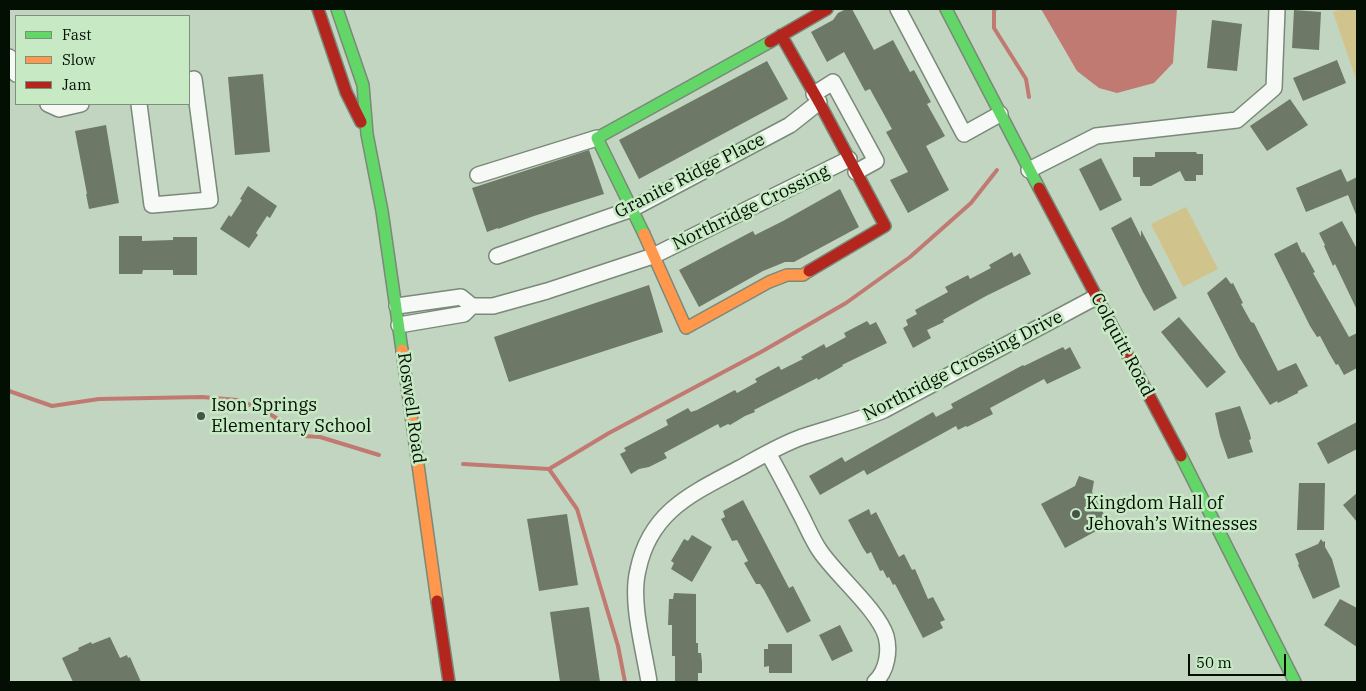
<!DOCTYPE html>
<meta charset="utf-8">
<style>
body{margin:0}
#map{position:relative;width:1366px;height:691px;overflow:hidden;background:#c2d5c0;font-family:"IBM Plex Serif",serif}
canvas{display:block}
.frame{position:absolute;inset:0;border:10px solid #040f04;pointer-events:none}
.legend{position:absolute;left:15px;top:15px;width:175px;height:90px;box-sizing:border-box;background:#c7eac5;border:1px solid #799278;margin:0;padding:6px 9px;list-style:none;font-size:15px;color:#040f04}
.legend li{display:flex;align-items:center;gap:10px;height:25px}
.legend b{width:25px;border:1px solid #799278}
.scale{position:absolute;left:1188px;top:654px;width:98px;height:22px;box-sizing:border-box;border:2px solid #040f04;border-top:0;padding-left:6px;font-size:15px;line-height:18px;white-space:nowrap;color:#040f04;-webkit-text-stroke:4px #c7eac5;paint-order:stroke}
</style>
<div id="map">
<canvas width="1366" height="691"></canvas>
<div class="frame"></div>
<ul class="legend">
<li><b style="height:6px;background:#63d668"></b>Fast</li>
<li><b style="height:6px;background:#ff974d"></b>Slow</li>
<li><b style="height:6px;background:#b3261e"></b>Jam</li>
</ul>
<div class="scale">50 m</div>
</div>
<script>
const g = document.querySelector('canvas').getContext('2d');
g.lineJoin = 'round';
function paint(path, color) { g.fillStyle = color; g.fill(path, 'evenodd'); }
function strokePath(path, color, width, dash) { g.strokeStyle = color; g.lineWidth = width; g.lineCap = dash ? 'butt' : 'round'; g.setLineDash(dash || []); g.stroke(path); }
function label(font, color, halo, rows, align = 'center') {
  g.font = font + ' "IBM Plex Serif",serif'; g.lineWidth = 5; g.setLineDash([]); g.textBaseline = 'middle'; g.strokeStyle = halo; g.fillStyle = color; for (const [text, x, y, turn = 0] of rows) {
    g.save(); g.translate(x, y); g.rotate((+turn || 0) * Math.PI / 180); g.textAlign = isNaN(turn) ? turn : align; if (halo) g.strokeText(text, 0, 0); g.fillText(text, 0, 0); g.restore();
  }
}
paint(new Path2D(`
 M1342 9H1357L1356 79 1333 12Z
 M1186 207 1218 269 1183 287 1151 224Z`), '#d1c38c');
paint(new Path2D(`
 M1041 9H1177L1173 63 1154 83 1117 93 1099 88 1077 71Z`), '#c07a72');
strokePath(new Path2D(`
 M995 9 994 11V28L1026 79 1029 97
 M9 391 52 406 99 399 150 398 202 397 237 400 264 410 303 436 320 437 379 455
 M463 464 549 469 609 433 761 352 846 303 910 257 971 203 997 170
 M549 469 577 509 618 646 625 682`), '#c07a72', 4);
paint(new Path2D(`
 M846 9H852L874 50 893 40 910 72 914 70 931 102 927 104 945 136 926 146 949 190 908 213 890 180 908 172 886 132 892 129 870 89 865 91 844 52 827 62 811 32 833 20 838 13Z
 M1294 10 1321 12 1319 50 1292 48Z
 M1212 20 1242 24 1237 71 1207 68Z
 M1337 60 1346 83 1303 101 1293 78Z
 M767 61 788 99 639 179 619 140Z
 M263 74 270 152 235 155 228 77Z
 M1290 99 1308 125 1267 151 1250 126Z
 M106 125 119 203 89 209 86 194H87L75 131Z
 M589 150 604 194 534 216 498 229V228L487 232 472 188Z
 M1155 152H1196L1197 154H1203V175H1196V181H1185L1180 171 1151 186H1140V177H1133V157H1155Z
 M1101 158 1122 200 1100 211 1079 169Z
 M1341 169 1347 182 1357 177V217L1348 195 1306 212 1296 188Z
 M248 186 277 206 270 218 267 216 256 233 258 235 249 248 220 229 229 215 231 217 242 200 240 199Z
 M840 189 859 227 794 262H785L763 271 699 307 679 270 753 231 755 235 783 221Z
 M1131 217 1141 237V230L1177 298 1154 311 1143 292 1111 228Z
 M1342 221 1357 249V310L1335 264 1333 266 1324 246 1325 245 1319 233Z
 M119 236H142V241L173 240V237H197V275H173V270H143L142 274H119Z
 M1297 242 1302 253 1304 252 1315 272 1313 273 1349 337 1357 333V368L1344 375 1338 364 1336 365 1329 353 1320 336 1317 337 1310 326 1274 254Z
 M1012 252 1014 257 1020 253 1031 274 986 296 943 320 944 322 927 330 931 338 913 348 903 328 908 325 906 320 917 314 915 310 948 292 945 287 968 275 970 279 991 268 989 265Z
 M1226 277 1231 284 1233 283 1243 303 1241 304 1251 322 1254 323 1278 371 1296 363 1308 386 1298 391V393L1278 403 1277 401 1270 405 1239 357 1207 293Z
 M649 285 663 332 509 382 494 337Z
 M1179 317 1226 372 1207 388 1161 332Z
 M867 321 870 325 876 322 887 343 842 365 843 366 818 380 817 378 754 410 755 412 745 416 730 425 728 424 720 428 718 424 664 453 667 458 649 467 639 469 631 474 620 454 626 451 624 448 668 425 666 420 688 408 691 412 697 410 735 390 737 393 757 382 755 379 779 366 781 370 803 359 801 357 824 344 826 348 846 337 844 333Z
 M1063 347 1065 350 1070 347 1081 368 1047 384 1044 379 990 408 993 414 967 427 966 426 958 430 956 426 867 475 864 470 820 495 809 476 842 457 845 462 933 412 936 417 953 408 951 404 1023 365 1024 366Z
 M1240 406 1250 434 1251 439 1249 440 1253 452 1228 459 1220 436 1215 413Z
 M1357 422V449L1328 464 1317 443Z
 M1079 476 1094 481 1092 492 1109 524 1065 548 1041 504 1075 486Z
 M1299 483H1325L1324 530H1297Z
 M1357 493V522L1343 505Z
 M743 500 789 588 793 586 811 621 787 633 764 590 760 584H756L744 563 748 561 737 540 732 541 721 519 725 517 723 511Z
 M869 509 871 515 876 512 899 557 904 554 912 570 915 569 928 599 933 597 945 620 940 622 943 628 923 638 895 584 893 585 889 577 887 578 883 570 880 571 871 552 867 554 863 548 848 520Z
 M567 514 578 585 539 591 527 519Z
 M692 535 712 547 692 582 671 569 674 563 671 561 684 539 688 541Z
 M1321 539 1323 542 1325 541V547L1332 559 1340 587 1313 599 1298 565 1299 564 1295 554 1318 544Z
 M674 593 696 594V643H698V653H701L702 662V673H698V681L675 682V656H672V625H668L669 599H673Z
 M1340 599 1357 608V647L1324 625Z
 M589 607 600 682H560L550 612Z
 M840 625 853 651 832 661 819 635Z
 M110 637 120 658 127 655 128 658 130 657 141 682H73L62 658 79 650 78 648 91 642 92 644Z
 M768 644H792V673H769V666L764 667V649H768Z`), '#6d7867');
const street = new Path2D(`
 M898 9 964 134 1000 114
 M9 57 16 74
 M814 94 833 82 876 161 856 172
 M48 104 59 109 81 104
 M139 104 152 205 210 200 194 79 189 80
 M1029 170 1096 136 1237 120 1274 88 1277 9
 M478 175 597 138
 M497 256 632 209 790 125 819 102
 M397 306 461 297 472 306H493L547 291 653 256 849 159
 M399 325 464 314 472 306
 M768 453C780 474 791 496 802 517 808 529 813 541 820 551 837 576 878 610 886 636 890 651 887 671 875 682
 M649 682C644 649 630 602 638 570 650 511 693 493 740 468 760 457 780 445 802 437 829 428 857 421 884 410L1096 297`);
const fast = new Path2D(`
 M337 9 363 85 367 134 382 211 402 350
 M946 9 1039 188
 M644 234 597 138 770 42
 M1181 456 1295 682`);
const slow = new Path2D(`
 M644 234 686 328 769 282 787 275H803L809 271
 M402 350 437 601`);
const jam = new Path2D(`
 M318 9 346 92 361 122
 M781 35 819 102 885 226 809 271
 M770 42 827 9
 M1039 188 1181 456
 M437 601 449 682`);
strokePath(street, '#7a8979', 18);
strokePath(fast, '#7a8979', 14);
strokePath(slow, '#7a8979', 14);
strokePath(jam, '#7a8979', 14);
strokePath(street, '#f6f9f6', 15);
strokePath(fast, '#63d668', 11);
strokePath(slow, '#ff974d', 11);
strokePath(jam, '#b3261e', 11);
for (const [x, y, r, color] of [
 [201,416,5,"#465446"],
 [1076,514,5,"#465446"]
]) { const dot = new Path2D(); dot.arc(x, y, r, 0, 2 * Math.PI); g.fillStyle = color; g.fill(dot); strokePath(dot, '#c7eac5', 2); }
label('18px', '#040f04', '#c7eac5', [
 ["Granite Ridge Place",690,176,-27],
 ["Northridge Crossing",751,208,-26],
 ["Colquitt Road",1122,345,62],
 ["Northridge Crossing Drive",963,366,-27],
 ["Roswell Road",411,408,82]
]);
label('18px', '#040f04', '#c7eac5', [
 ["Ison Springs",211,406],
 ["Elementary School",211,427],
 ["Kingdom Hall of",1086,504],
 ["Jehovah’s Witnesses",1086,525]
], 'left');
</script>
